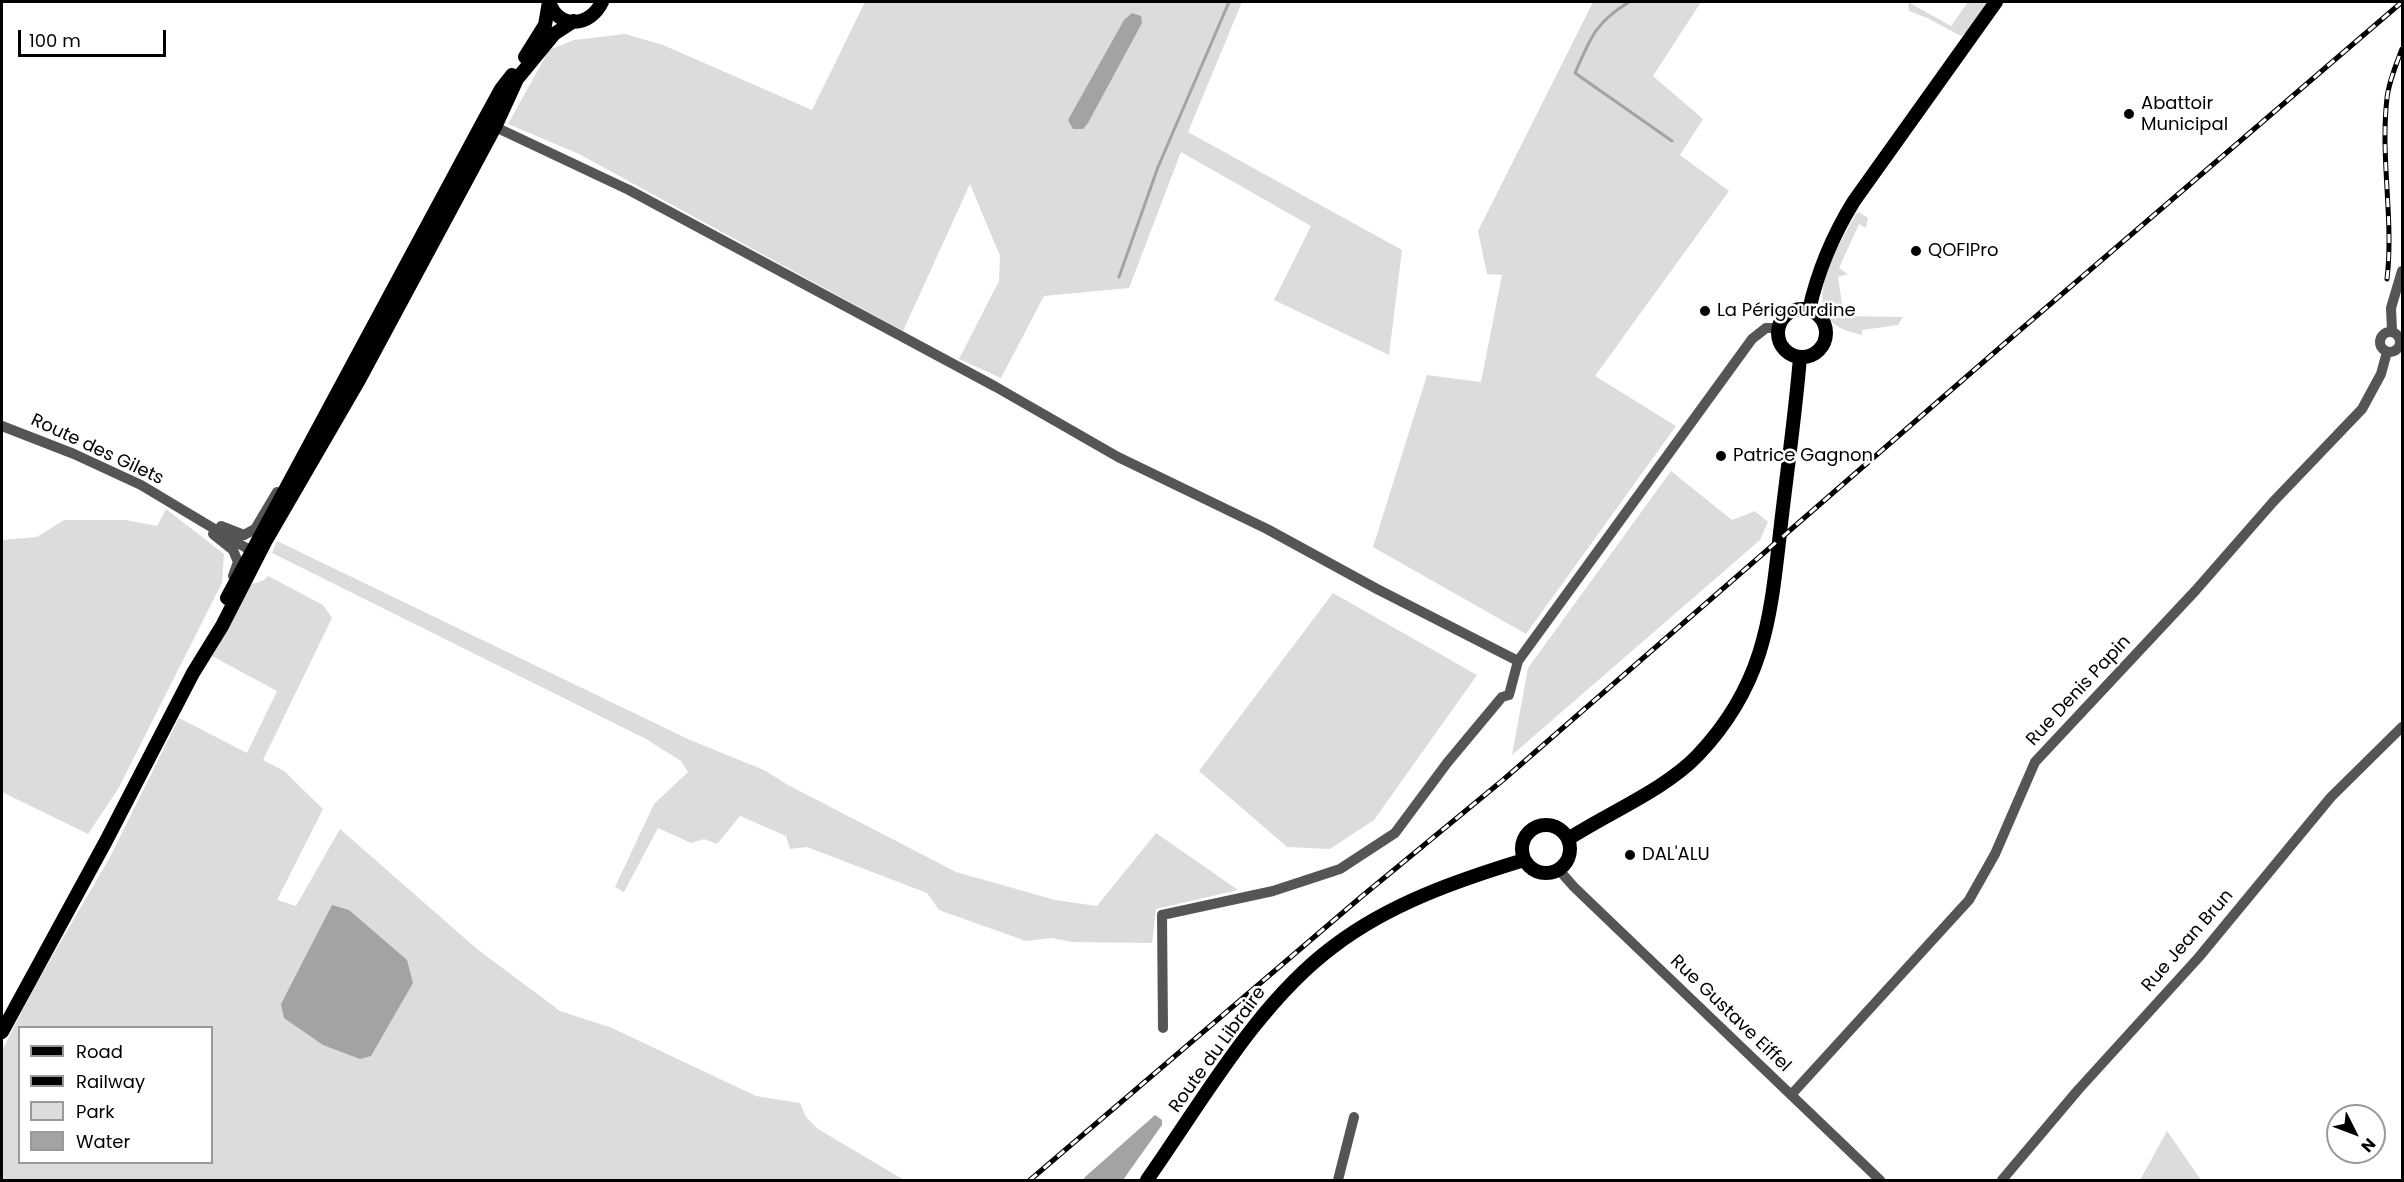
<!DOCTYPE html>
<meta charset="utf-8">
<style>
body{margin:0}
#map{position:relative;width:2404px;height:1182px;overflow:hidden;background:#fff;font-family:Poppins,sans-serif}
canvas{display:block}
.frame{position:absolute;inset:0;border:3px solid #000;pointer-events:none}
.legend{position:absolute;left:18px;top:1026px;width:195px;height:138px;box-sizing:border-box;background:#fff;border:2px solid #999;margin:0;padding:8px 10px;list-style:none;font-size:18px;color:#000}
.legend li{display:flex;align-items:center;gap:12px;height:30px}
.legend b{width:30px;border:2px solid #999}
.north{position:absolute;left:2326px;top:1104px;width:60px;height:60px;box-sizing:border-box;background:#fff;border:2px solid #999;border-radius:50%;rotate:132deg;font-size:16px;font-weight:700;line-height:24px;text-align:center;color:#000}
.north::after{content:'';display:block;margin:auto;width:21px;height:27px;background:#000;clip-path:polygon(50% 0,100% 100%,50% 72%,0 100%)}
.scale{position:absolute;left:18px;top:30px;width:148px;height:27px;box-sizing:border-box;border:3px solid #000;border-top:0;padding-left:8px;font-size:18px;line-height:21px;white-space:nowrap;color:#000;-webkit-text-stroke:4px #fff;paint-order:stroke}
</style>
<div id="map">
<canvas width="2404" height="1182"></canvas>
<div class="frame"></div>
<ul class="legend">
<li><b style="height:8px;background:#000"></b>Road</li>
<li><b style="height:8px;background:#000"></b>Railway</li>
<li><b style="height:16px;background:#dcdcdc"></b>Park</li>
<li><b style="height:16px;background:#a3a3a3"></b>Water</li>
</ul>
<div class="north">N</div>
<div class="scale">100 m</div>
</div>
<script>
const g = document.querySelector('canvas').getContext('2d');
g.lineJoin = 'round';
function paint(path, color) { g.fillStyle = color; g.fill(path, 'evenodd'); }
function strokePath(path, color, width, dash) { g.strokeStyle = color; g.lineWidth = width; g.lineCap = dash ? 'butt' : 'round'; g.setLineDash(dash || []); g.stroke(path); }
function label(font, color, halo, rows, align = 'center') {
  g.font = font + ' Poppins,sans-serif'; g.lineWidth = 5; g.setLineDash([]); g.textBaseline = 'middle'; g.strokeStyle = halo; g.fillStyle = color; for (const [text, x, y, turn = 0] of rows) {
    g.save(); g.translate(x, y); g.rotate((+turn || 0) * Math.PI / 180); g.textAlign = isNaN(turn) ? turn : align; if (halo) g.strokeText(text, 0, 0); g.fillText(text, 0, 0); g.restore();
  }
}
paint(new Path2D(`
 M865 2H1242L1188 132 1402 250 1389 355 1274 300 1311 226 1181 152 1129 288 1044 296 1001 378 959 359 999 281 1000 256 970 184 903 331 579 154 508 124 549 50 574 40 625 34 663 45 812 110Z
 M1593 2H1701L1653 76 1703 119 1680 155 1729 191 1595 376 1676 426 1526 634 1373 547 1427 375 1481 382 1502 275 1487 274 1478 231Z
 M1908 2 1951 26 1968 2H1988V3L1967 32 1961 36 1927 18 1909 11Z
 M1859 212 1868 218 1866 228 1859 224 1839 268 1848 274 1838 277 1844 316 1903 317 1898 325 1862 330V335C1851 332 1840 330 1832 322 1805 294 1842 241 1856 214Z
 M1671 471 1732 520 1755 511 1768 522 1760 540 1512 755 1528 668Z
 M166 509 224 554 222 583 118 789 88 834 2 792V540L37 537 64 520H125L157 526Z
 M277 541 690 740 764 770 788 785 956 872 1055 900 1097 906 1156 833 1238 890 1156 909 1152 943 1072 942 1052 938 1026 941 939 910 927 893 807 847 790 849 786 836 740 816 717 844 704 839 691 843 658 828 624 892 615 887 654 804 688 772 681 761 646 739 272 553Z
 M268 576 323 605 332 618 263 760 284 771 323 809 277 900 296 906 340 829 477 949 560 1011 612 1028 756 1096 800 1103 806 1117 818 1129 904 1180H2V1051L33 989 109 859 179 718 247 753 277 691 212 656 250 585 264 580ZM20 1028H212V1162H20Z
 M1333 593 1477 675 1374 820 1330 849 1287 847 1199 771Z
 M2167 1131 2201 1180H2140Z`), '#dcdcdc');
paint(new Path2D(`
 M1132 13 1141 16 1142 23 1088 123 1083 129H1073L1068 120 1124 20Z
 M332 905 349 910 407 960 413 983 371 1056 360 1059 323 1045 284 1018 281 1004Z
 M1155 1115 1162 1120V1125L1123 1180H1083L1085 1177Z`), '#a3a3a3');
strokePath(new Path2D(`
 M1629 2C1595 23 1591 37 1575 73L1672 141
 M1119 277 1158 167 1229 2`), '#a3a3a3', 3);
strokePath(new Path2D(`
 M489 124 629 190 996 387 1118 457 1267 529 1377 589 1518 661
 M2392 331 2391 308 2402 271
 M2380 342a10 10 0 1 1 20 0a10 10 0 1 1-20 0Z
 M2 426 74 454 141 485 258 555
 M221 526 244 535 255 529 277 492
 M213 534 233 550 238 562 233 576
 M1559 870 1574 887 1880 1180
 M1163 1028 1162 915 1273 891 1340 869 1395 833 1447 763 1502 697 1509 695 1518 661 1752 339 1766 328H1778
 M1791 1095 1969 900 1995 854 2035 762 2196 590 2273 502 2362 409 2381 374 2387 352
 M1338 1180 1354 1117
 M2002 1180 2078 1090 2199 957 2331 797 2402 727`), '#555', 10);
strokePath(new Path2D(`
 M549 2C559 30 590 27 602 2
 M525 57 545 25 549 2
 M1778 333a24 24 0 1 1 48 0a24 24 0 1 1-48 0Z
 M1809 310C1818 270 1833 235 1854 201L1996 2
 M227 598 483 122 501 89 512 75
 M1522 849a24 24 0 1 1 48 0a24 24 0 1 1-48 0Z
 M1568 839C1608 813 1666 789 1698 755 1771 678 1771 605 1783 507 1789 457 1796 407 1800 357
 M2 1032 106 841 193 673 222 626 265 542 359 380 495 127 517 79 554 34 574 21
 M1147 1180C1202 1102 1257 1003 1334 946 1389 904 1458 880 1524 860`), '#000', 14);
const rail = new Path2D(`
 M2387 279C2394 219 2380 158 2387 98 2389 81 2396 65 2402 49
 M1030 1180 1361 897 1503 780 2019 331 2402 2`);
strokePath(rail, '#000', 5);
strokePath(rail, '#fff', 3, [9]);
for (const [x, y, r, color] of [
 [2129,114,6,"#000"],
 [1916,251,6,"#000"],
 [1705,311,6,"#000"],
 [1721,456,6,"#000"],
 [1630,855,6,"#000"]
]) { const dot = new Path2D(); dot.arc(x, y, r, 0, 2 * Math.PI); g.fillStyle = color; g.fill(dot); strokePath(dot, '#fff', 2); }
label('18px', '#000', '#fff', [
 ["Abattoir",2141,104],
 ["Municipal",2141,125],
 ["QOFIPro",1928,251],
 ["La Périgourdine",1717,311],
 ["Patrice Gagnon",1733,456],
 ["DAL'ALU",1642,855]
], 'left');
label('18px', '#000', '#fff', [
 ["Route des Gilets",97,450,25],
 ["Rue Denis Papin",2079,691,-47],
 ["Rue Jean Brun",2188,941,-49],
 ["Rue Gustave Eiffel",1730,1014,44],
 ["Route du Libraire",1218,1050,-54]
]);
</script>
